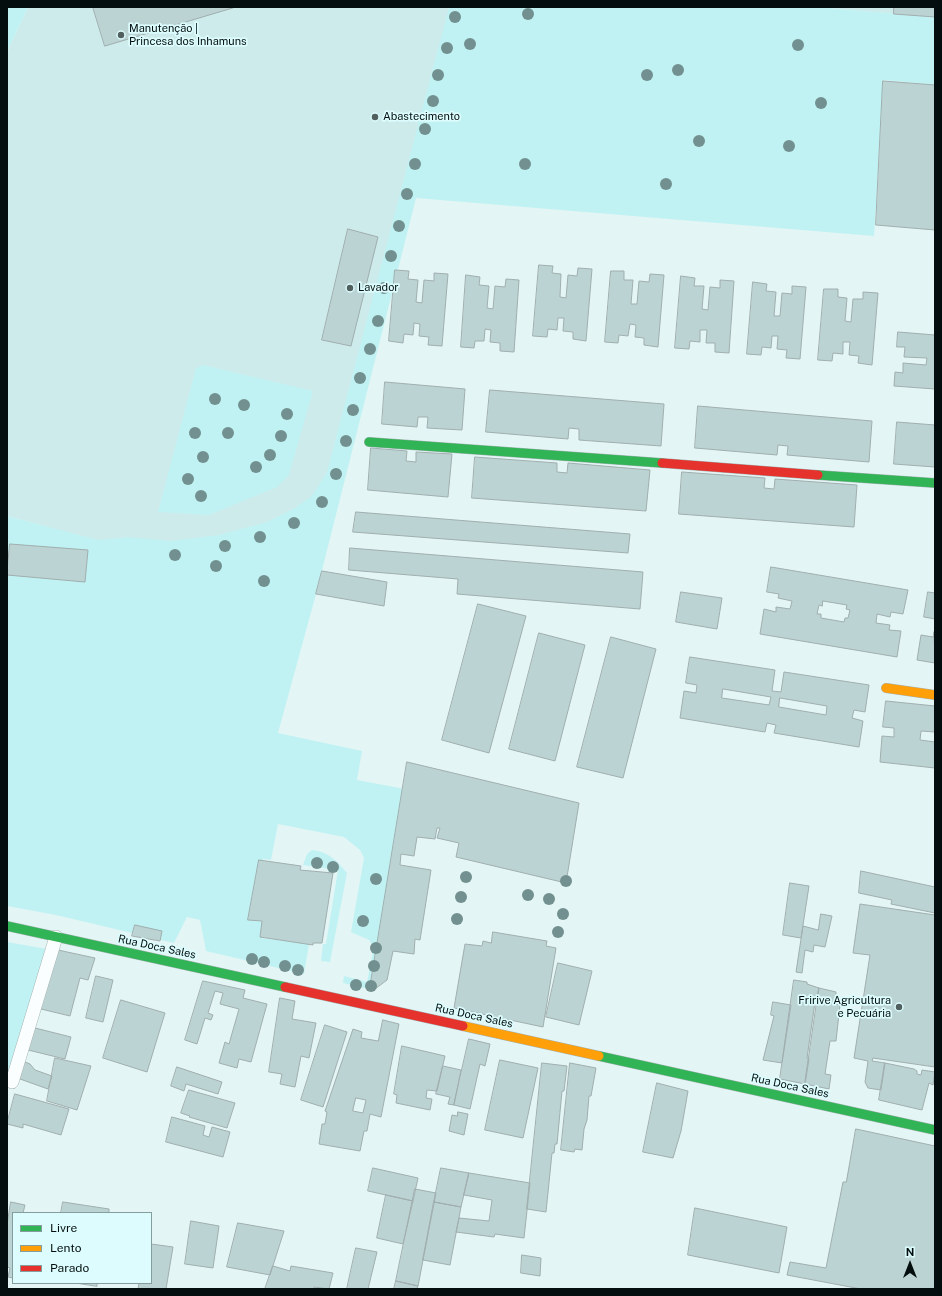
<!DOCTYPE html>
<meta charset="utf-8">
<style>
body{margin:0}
#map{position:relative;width:942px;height:1296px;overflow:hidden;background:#e4f5f5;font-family:"Public Sans",sans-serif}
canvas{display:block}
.frame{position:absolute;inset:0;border:8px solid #040e0e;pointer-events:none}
.legend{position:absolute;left:12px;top:1212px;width:140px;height:72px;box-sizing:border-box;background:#dcfcfd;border:1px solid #869d9d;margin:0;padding:5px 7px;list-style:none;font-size:12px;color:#040e0e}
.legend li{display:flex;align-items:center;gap:8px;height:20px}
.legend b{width:20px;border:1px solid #869d9d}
.north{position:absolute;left:890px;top:1244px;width:40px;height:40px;-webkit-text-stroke:3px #dcfcfd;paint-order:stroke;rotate:0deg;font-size:11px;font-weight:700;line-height:16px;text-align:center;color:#040e0e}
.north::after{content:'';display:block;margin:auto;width:14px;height:18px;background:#040e0e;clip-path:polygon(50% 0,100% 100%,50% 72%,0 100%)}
</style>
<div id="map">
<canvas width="942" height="1296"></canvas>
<div class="frame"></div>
<ul class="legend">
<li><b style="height:5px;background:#30b455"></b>Livre</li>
<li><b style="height:5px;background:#ff9f0a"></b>Lento</li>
<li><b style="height:5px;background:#e5322d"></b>Parado</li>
</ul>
<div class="north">N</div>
</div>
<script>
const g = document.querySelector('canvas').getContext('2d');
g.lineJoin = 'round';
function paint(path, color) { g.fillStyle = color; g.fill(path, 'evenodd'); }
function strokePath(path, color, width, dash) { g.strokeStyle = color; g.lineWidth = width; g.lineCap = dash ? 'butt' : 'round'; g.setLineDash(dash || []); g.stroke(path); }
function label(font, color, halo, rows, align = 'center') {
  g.font = font + ' "Public Sans",sans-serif'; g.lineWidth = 3.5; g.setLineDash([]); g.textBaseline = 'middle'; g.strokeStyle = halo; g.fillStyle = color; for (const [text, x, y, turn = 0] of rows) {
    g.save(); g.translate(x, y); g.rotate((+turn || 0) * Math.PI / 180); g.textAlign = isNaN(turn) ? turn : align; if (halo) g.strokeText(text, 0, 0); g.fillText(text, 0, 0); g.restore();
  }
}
paint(new Path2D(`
 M28 7H464L314 599 7 516V52Z
 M817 7H935V17L861 11Z`), '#ceebec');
paint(new Path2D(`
 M7 7H28L7 52Z
 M449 7H817L935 17V85L884 80 874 236 416 198 316 594 278 733 362 751 357 780 405 789 373 990 343 983 344 976 367 982 374 947 369 940 351 932 364 858 360 850 344 837 278 824 271 860 263 859 252 920 264 922 262 938 309 944 304 974 206 951 200 920 187 917 174 943 56 915 7 906V516L98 540 128 537 170 541 219 535 267 522 295 508 312 496 327 472Z
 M203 365 313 391 289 475 277 487 209 515 158 512 196 368Z
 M312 850C329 852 336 860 347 873L330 962 321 961 323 944H326L338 870 303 865 307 854Z
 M7 942 47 949 7 1079Z`), '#c1f2f3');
const building = new Path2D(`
 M93 7H236L105 46Z
 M894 7H935V17L894 14Z
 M883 81 935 85V230L876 225Z
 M348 229 378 237 351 346 322 340Z
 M539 265 553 266 552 273 561 274 560 297 566 298 568 275 577 276 578 268 592 269 586 341 573 339V332L563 331 564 318H558L557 330 548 329 547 337 533 336Z
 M395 270 409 271 408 279 418 280 416 302 422 303 424 280 434 281V273L448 274 442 346 428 345 429 337 419 336 420 324 414 323 413 335 404 334 403 343 389 341Z
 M611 271H624V280H633L631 304H637L639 281 649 282 650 274 664 275 658 347 644 345V338L635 337 636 325 630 324 628 336 619 335 618 343 605 342Z
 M466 275 480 277 479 285 489 286 487 308 493 309 495 286 505 287 506 279 519 280 514 352 500 351V343L490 342 491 330 485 329 484 341H475L474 348 461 347Z
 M681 276 695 278 694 286H704L702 309 708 310 710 287 720 288V280L734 281 729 353 715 352V343H706L707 330H700V342L690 341 689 349 675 348Z
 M753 282 767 284 766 291 776 292 774 316H780L782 293 792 294V286L806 287 800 359 786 358 787 350 777 349 778 336H772L771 348 762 347 761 355 747 354Z
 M824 289H838V297L847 298 845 321 851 322 853 299H863V292L878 293 872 365 858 363 859 356 849 355 850 342H843V354L833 353 832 361 818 360Z
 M898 332 935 335V389L894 386 895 372 903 373V363L926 365 927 358 904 357 905 347H897Z
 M385 382 465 389 462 430 427 428 428 417H418L417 427 382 424Z
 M490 390 664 404 661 446 579 440V429L569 428 568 439 486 432Z
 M698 406 872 421 869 462 787 455 788 446 778 445 777 455 695 448Z
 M897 422 935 425V467L894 464Z
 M371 448 407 451 406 461 416 462V452L452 454 448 497 368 490Z
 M475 457 557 463V472L567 473 568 463 650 470 646 511 472 498Z
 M682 472 765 478 764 488 774 489 775 479 857 485 854 527 679 514Z
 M356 512 630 534 628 553 353 532Z
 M10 544 88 550 85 582 7 575Z
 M350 548 643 572 640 609 457 594 458 579 349 570Z
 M771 567 908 590 903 614 891 612 890 617 877 614 876 623 890 625 889 630 901 631 897 657 760 634 764 609 776 612V607L790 609 792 601 778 598 779 594 767 592ZM823 601 847 605 846 609 850 610 848 618H845L844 622 821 618V614H817L819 605 822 606Z
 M322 571 387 582 384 606 316 594Z
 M681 592 722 598 717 629 676 622Z
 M928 592 935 593V619L924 617Z
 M478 604 526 616 489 753 442 740Z
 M934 632 935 663 917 660 921 635 933 637Z
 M539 633 585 645 555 761 509 749Z
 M611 637 656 649 623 778 577 767Z
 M690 657 775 670 772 691 781 692 784 672 869 685 865 712 854 710 852 718 863 721 859 747 774 733 776 725 767 723 765 732 680 718 684 691 696 693 697 685 686 683ZM723 689 771 697 769 705 722 698ZM780 698 827 706 826 715 779 707Z
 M886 701 935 706V732L921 731 920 740 935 742V768L880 762 882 736 894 737V728L883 727Z
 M407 762 579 803 566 883 456 857 459 843 437 838 440 828H437L435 839 417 837 414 856 401 854 400 865 431 870 420 940 415 939 414 954 393 951 387 980 375 989 370 988Z
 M259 860 301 866 300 870 333 873 322 943H313V945L260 937 262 921 248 920Z
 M861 871 935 887V1067L873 1058 872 1061 885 1063 881 1090 868 1088 865 1082 868 1061 854 1058 870 955 853 953 860 904 935 915V913L891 904 892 900 859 893Z
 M790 883 809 886 801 938 783 935Z
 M821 914 832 916 825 947 814 945 813 952 805 950 802 973 796 972 803 926 818 930Z
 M135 925 162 931 160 941 132 936Z
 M493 932 547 941 546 946 556 948 543 1027 454 1008 465 944 482 946 483 941 491 943Z
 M58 950 95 958 88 980 80 978 70 1016 41 1009Z
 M558 963 592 971 579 1025 546 1017Z
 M96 976 113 980 103 1022 86 1018Z
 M794 980 807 982V984L819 988 818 995H816L807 1058 809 1059 805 1084 780 1079Z
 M203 981 245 990 243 998 267 1004 251 1062 239 1059 237 1068 219 1063 225 1042 229 1044 239 1009 220 1004 223 993 215 991 208 1013 213 1015 211 1020 205 1018 197 1044 185 1040Z
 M819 988 836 992 835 1004 840 1005 836 1041H830L825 1074 831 1075 829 1089 805 1084Z
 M280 998 295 1001 292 1019 316 1023 309 1058 301 1056 295 1087 280 1084 282 1074 269 1072Z
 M121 1000 165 1013 147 1072 103 1058Z
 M773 1002 791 1005 782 1063 763 1060 774 1016 771 1015Z
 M383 1020 399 1024 381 1117 370 1114 367 1131H364L360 1151 319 1144 322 1124H325L327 1112 325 1111 353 1029 362 1032 361 1038 378 1041ZM356 1098 366 1100 363 1113 353 1111Z
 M325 1025 347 1032 323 1107 301 1100Z
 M35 1028 71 1037 65 1059 28 1050Z
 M469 1039 490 1044 485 1066 480 1064 470 1109 454 1105Z
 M402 1046 445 1056 437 1091 427 1090 426 1098 432 1099 430 1110 396 1103 397 1095 394 1094Z
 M55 1058 91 1066 77 1110 47 1101Z
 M500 1060 538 1068 523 1138 485 1130Z
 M25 1062 30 1064 35 1070 52 1076 48 1089 20 1079Z
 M542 1063 567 1066 564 1091H562L557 1144H555L554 1153H552L546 1212 527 1209Z
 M570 1063 596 1068 591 1096H589L587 1120 584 1129 582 1150 575 1149 574 1152 561 1150Z
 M885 1063 914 1069 917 1071V1074L921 1075 922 1070 935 1072 933 1085 929 1083 922 1110 879 1100Z
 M443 1066 461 1070 454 1105 448 1104 450 1097 436 1094Z
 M177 1067 222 1082 218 1094 186 1084 184 1091 171 1086Z
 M657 1083 688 1091 681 1131 673 1158 643 1152Z
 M189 1090 235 1103 227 1128 189 1117 190 1116 181 1113Z
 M15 1094 69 1109 61 1135 23 1124V1128L7 1124Z
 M458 1112 468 1114 464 1135 449 1131 452 1115 457 1116Z
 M172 1117 205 1126 203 1135 209 1137 212 1127 230 1132 223 1157 166 1142Z
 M856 1129 935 1146V1289H861L787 1275 790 1262 826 1268 843 1182H846Z
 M373 1168 418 1178 413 1201 368 1191Z
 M441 1168 469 1173 461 1207 434 1202Z
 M469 1173 530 1183 524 1238 495 1234 494 1237 456 1232 459 1218 489 1221 492 1200 464 1195Z
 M415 1189 436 1193 418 1286 396 1281Z
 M386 1195 413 1201 403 1244 377 1238Z
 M11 1202 25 1205 23 1213H13V1278L8 1277 10 1268 7 1267V1225Z
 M63 1202 109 1209V1213H61Z
 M434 1202 461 1207 450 1265 423 1260Z
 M695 1208 787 1227 779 1273 688 1255Z
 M191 1221 219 1226 213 1268 185 1264Z
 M238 1223 284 1231 270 1275 227 1267Z
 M151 1244 173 1247 166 1289H138L139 1283H151Z
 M356 1248 377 1252 368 1289H347Z
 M522 1255 541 1258 540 1276 521 1273Z
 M273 1266 290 1271 291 1266 333 1273 329 1289 314 1287V1289H265Z
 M396 1281 418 1286 417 1289H394Z
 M76 1283H97V1286Z`);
paint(building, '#bcd3d4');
strokePath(building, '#a0aeae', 1);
const lane = new Path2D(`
 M12 1082 56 937`);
const fast = new Path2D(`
 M369 442 662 463
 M818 475 935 483
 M7 926 285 987
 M599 1056 935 1130`);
const slow = new Path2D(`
 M886 688 935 695
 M463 1026 599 1056`);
const jam = new Path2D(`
 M662 463 818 475
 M285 987 463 1026`);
strokePath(lane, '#a3b1b1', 14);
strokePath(fast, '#a3b1b1', 10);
strokePath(slow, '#a3b1b1', 10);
strokePath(jam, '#a3b1b1', 10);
strokePath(lane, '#fbfefe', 13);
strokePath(fast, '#30b455', 9);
strokePath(slow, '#ff9f0a', 9);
strokePath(jam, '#e5322d', 9);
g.fillStyle = '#739090';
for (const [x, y] of [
 [528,14],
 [455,17],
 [470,44],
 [798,45],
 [447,48],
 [678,70],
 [438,75],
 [647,75],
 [433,101],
 [821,103],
 [425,129],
 [699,141],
 [789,146],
 [415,164],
 [525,164],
 [666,184],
 [407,194],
 [399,226],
 [391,256],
 [384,288],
 [378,321],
 [370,349],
 [360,378],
 [215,399],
 [244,405],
 [353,410],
 [287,414],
 [195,433],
 [228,433],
 [281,436],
 [346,441],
 [270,455],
 [203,457],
 [256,467],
 [336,474],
 [188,479],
 [201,496],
 [322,502],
 [294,523],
 [260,537],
 [225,546],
 [175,555],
 [216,566],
 [264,581],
 [317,863],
 [333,867],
 [466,877],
 [376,879],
 [566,881],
 [528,895],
 [461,897],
 [549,899],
 [563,914],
 [457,919],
 [363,921],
 [558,932],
 [376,948],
 [252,959],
 [264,962],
 [285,966],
 [374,966],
 [298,970],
 [356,985],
 [371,986]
]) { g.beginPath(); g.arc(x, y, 6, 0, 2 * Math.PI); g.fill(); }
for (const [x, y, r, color] of [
 [121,35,4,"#525f5f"],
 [375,117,4,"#525f5f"],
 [350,288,4,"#525f5f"],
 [899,1007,4,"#525f5f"]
]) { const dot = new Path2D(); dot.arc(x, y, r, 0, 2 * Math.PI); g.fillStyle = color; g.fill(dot); strokePath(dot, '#dcfcfd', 1.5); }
label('11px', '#040e0e', '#dcfcfd', [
 ["Manutenção |",129,29],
 ["Princesa dos Inhamuns",129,42],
 ["Abastecimento",383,117],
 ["Lavador",358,288],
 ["Fririve Agricultura",891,1001,"right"],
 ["e Pecuária",891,1014,"right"]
], 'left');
label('11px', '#040e0e', '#dcfcfd', [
 ["Rua Doca Sales",157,947,12],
 ["Rua Doca Sales",474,1016,12],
 ["Rua Doca Sales",790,1086,12]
]);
</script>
